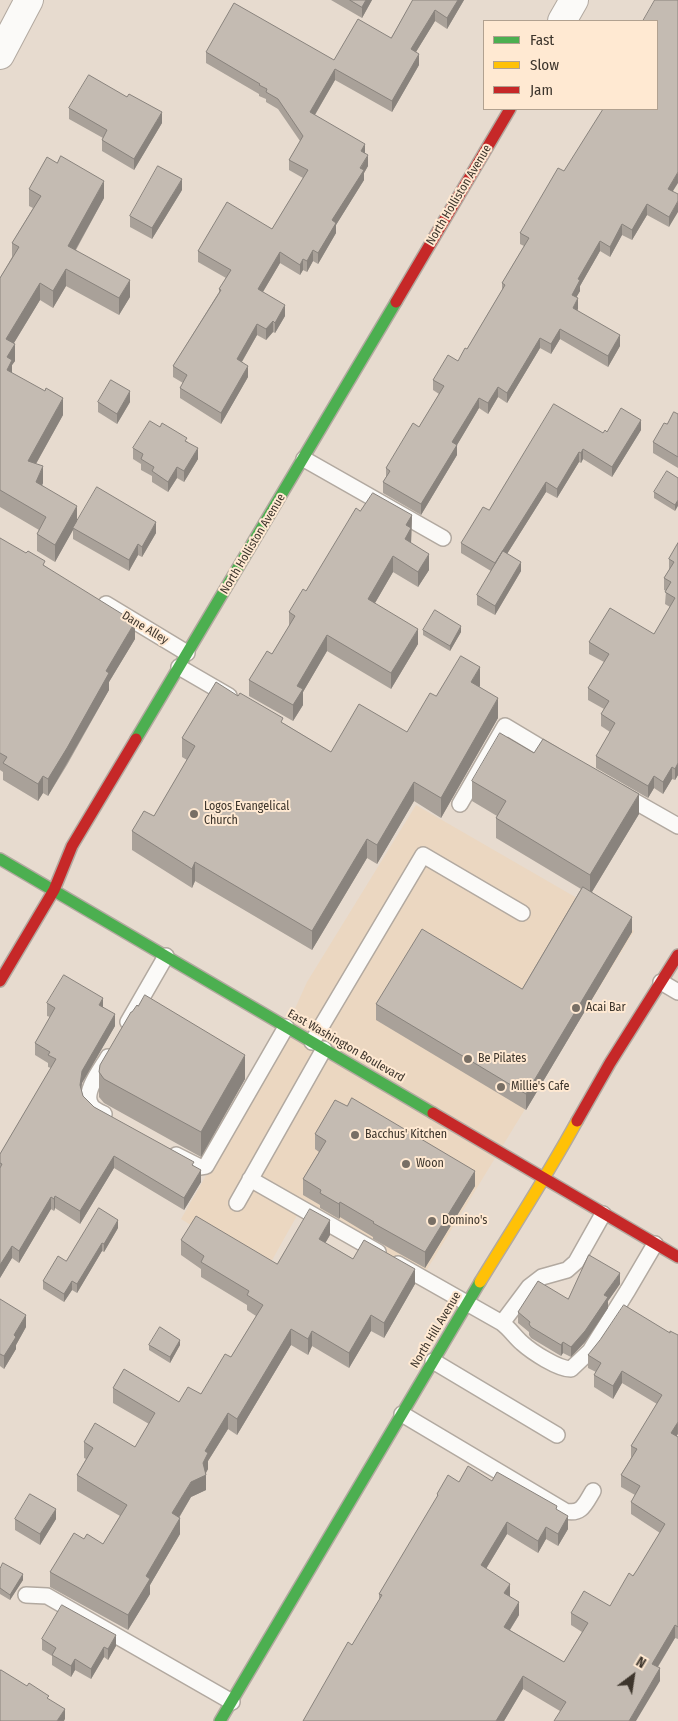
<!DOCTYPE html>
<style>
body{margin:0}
#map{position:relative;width:678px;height:1721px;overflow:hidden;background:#e7dbcf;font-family:"Fira Sans Condensed",sans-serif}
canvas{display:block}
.legend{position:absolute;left:483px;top:20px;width:175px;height:90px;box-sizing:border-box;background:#ffe9d2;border:1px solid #b1a190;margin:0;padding:6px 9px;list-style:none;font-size:15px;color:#3d352c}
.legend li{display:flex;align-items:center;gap:10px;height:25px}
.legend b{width:25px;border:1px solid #b1a190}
.north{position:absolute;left:608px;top:1651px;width:50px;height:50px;-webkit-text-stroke:4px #ffe9d2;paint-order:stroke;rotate:31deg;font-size:14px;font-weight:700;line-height:20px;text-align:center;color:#3d352c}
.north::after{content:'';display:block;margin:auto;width:18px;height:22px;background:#3d352c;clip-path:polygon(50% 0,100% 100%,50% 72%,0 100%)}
</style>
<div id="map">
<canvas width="678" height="1721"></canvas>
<ul class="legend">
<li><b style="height:6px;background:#4caf50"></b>Fast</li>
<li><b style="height:6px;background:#ffc107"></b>Slow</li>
<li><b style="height:6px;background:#c62828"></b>Jam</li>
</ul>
<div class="north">N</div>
</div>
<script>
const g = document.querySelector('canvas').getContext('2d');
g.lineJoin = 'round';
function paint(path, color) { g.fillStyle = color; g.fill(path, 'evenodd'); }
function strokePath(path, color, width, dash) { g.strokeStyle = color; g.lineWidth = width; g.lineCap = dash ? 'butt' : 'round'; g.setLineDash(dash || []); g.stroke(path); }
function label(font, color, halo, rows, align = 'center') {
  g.font = font + ' "Fira Sans Condensed",sans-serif'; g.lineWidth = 4; g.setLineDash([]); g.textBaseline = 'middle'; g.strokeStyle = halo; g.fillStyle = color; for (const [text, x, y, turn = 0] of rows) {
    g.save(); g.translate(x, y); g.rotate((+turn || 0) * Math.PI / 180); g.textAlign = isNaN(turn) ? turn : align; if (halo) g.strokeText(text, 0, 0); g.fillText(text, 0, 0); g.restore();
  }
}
paint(new Path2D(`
 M416 805 634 931 423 1276 304 1203 266 1271 181 1219 269 1066 307 982Z`), '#ebd7c1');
const lane = new Path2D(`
 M304 459 443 538
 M106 604 187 653
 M179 667 229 696
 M620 793 678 826
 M460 804 505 726 555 756
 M661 982 678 992
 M128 1022 166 956
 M312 1042 423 855 522 913
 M104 1114C100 1112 93 1109 91 1105 82 1092 102 1068 108 1057
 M176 1155 200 1167 206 1166 286 1027
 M250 1179 378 1252
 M237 1203 324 1049
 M398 1264 502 1323C510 1329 515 1337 522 1343 532 1352 558 1369 571 1369L590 1351 628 1290 655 1244
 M502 1323 529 1287 542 1277 567 1270 576 1262 603 1214
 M433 1361 557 1435
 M402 1414 565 1511C582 1515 585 1504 593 1491
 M26 1595 47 1596 232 1702`);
const street = new Path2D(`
 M562 21 574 0
 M0 55 29 0`);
const fast = new Path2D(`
 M136 739 396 302
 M0 859 433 1113
 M220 1721 480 1282`);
const slow = new Path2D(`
 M480 1282C513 1228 547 1176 577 1121`);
const jam = new Path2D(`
 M396 302 510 109
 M0 981 54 890 72 846 136 739
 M433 1113 678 1257
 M577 1121 610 1063 678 955`);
strokePath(lane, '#b2a9a0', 18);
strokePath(street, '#b2a9a0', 30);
strokePath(fast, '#b2a9a0', 14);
strokePath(slow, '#b2a9a0', 14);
strokePath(jam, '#b2a9a0', 14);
strokePath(lane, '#fbfaf8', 15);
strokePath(street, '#fbfaf8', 28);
strokePath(fast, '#4caf50', 11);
strokePath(slow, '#ffc107', 11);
strokePath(jam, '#c62828', 11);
paint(new Path2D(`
 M331 0H372L362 18Z
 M413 0H464L447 29 435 21 416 52 419 65 392 112 335 80 315 115 365 153 368 166 364 173V180L336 225V233L318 264 313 261 307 272 303 270 300 275 280 263 263 292 285 316 275 333 273 332 266 340 257 335 242 362 248 377 221 424 180 398V388L183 383 173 377V366L219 292V289L226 278 198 262V251L272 229 303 178 289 170V160L300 141 278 109 266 102V99L259 96V94L206 63V52L334 60 391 38Z
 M655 0 673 191 669 227 647 215 632 240 622 235 610 257 600 251 580 286V291L576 297 578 309 577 310 620 346 608 367 560 339 551 354 540 348 507 403 498 397 488 414 479 408 457 445V455L421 515 383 493V482L386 477V468L419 427 439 394 433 390V380L458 361 467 349 502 290V283L524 246 520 244V233L564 171 657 109Z
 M69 108 162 123 134 170 102 151V140L103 138 69 119Z
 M29 189 104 198 76 250 130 297 119 315 66 286 53 308 40 300 14 343 15 361 12 365V373L63 415 36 464 43 483 42 485 77 522 156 533 142 557 138 555 129 571 73 539V529L55 562 37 551V534L39 530 0 507V278L12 257V243L33 208 29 206Z
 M182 190 152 239 130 227V216Z
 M98 402H130L117 424 98 412Z
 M678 414V468L653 453V442L667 424Z
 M641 430 612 477 583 459 581 463 579 462 557 498 546 492 507 554 521 571 495 615 477 605V595L491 571 461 553V543L489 510 603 433Z
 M187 441 198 459 184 482 177 478 168 492 152 482V476L141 470V464L133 459V448Z
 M678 478 675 511 654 498V492Z
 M360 511 412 515 411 543 429 570 418 587 393 572 375 603 418 644 391 689 327 651 303 692V705L293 721 249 696V680L272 654 289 626V612L306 591Z
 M0 538 45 566 135 639 109 682V690L67 765 48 796 43 793 38 801 3 780V772L0 770Z
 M678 543V775L675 780 672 779 663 794 654 788 648 798 596 768V756L610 732 601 726V714L604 709 588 700V688L604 662 589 654V642L654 634 670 607 665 604 666 591 664 590V578L669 570V559Z
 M423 630 461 632 450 651 423 635Z
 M480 686 479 687 498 718 441 818 414 801 377 864 367 858 312 950 195 881 192 888 132 850V831L154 816 187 760 182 757V738L283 723 331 752 407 732 436 696Z
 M534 753 639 814 592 892 632 932 526 1110 376 1020V1004L522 989 581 889 496 838V818L497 816 472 801V781Z
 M47 1003 103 1007 115 1026 82 1083 81 1089 83 1096 94 1107 194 1166 201 1182 184 1210 114 1168 80 1224 55 1208 54 1211 51 1209 19 1263 12 1258 0 1278V1154L51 1068 48 1067V1063L35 1055V1043L50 1017 47 1016Z
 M99 1072 245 1079 201 1157 104 1103 99 1097Z
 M315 1134 475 1186 425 1268 373 1239V1237L340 1217 339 1219 320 1208V1205L303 1195V1179L319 1152 315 1149Z
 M118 1228 104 1252 102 1251 77 1293 72 1290 64 1302 43 1289V1281L66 1261Z
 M330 1235 325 1243 353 1259 415 1284 384 1338 371 1331 349 1368 312 1346 308 1355 291 1345 237 1435 228 1429 208 1461V1469L206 1473V1490L191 1497 179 1518 180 1534 150 1585V1594L128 1630 50 1587V1572L84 1539 103 1544 120 1516 77 1491V1475L86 1459 84 1458V1442L135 1447 149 1424 113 1403V1388L179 1402 201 1394 231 1357 256 1316 247 1310V1305L201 1277V1269L181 1255V1240L277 1264Z
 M620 1284 608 1301V1308L597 1325 585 1342 571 1357 563 1353 561 1356 531 1338 529 1335V1332L518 1323V1312L568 1299Z
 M0 1299 26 1327 16 1345V1349L4 1369 0 1366Z
 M670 1333 677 1436 678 1437V1639L675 1638 658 1667 660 1681 560 1711 523 1689 504 1721H303L352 1645 379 1600V1594L437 1498V1494L459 1482 492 1481 557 1510 568 1529 558 1546 546 1539 538 1553 507 1534 486 1569 510 1596 519 1615 510 1630 564 1662 582 1632 571 1625V1613L610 1606 637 1570 660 1533 631 1514V1502L635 1495 621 1487V1475L631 1458V1446L657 1404 622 1383 613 1399 594 1387V1375L596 1372 588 1368V1355Z
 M149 1345H180L170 1363 149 1350Z
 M15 1519H56L40 1545 15 1530Z
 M0 1569 23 1580 10 1600 0 1594Z
 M42 1639 116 1646 108 1660 104 1657 91 1679 75 1670 71 1677 52 1665V1656L42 1650Z`), '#a9a199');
paint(new Path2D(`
 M366 0H372L362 18V7Z
 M458 0H464L447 29V18Z
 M435 10V21L411 60V49Z
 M419 54V65L392 112V101Z
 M335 69V80L310 123V112Z
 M162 112V123L134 170V159Z
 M365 144V155L361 151Z
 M368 155V166L364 173V180L336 225V233L318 264V253L332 220Z
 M678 172V183L668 199V189Z
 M182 179V190L152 239V228Z
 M104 181V198L68 263V246Z
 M678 201V212L669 227V217Z
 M647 204V215L632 240V230Z
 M622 224V235L610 257V247Z
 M600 241V251L580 286V291L572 305V295L578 279Z
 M313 250V261L307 272V261Z
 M280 252V263L258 300V289Z
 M303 259V270L300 275V265Z
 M66 269V286L53 308V291Z
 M130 280V297L119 315V298Z
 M40 283V300L6 356V339Z
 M578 298V309L573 318V308Z
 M285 305V316L275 333V323Z
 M273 321V332L266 340V329Z
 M257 324V335L237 370V359Z
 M560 329V339L551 354V344Z
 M620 335V346L608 367V356Z
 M540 338V348L507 403V393Z
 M15 344V361L12 365V377L7 387V357Z
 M248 366V377L221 424V413Z
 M498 387V397L488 414V403Z
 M130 391V402L117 424V414Z
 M63 398V415L28 478V461Z
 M479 398V408L457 445V455L421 515V504L452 442Z
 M641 420V430L612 477V467Z
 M198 448V459L184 482V471Z
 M583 449V459L581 463V453Z
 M579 452V462L557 498V489Z
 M43 466V483L36 499V482Z
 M177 467V478L168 492V482Z
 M546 482V492L495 573V563Z
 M678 500V506L675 511V505Z
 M77 506V523L55 562V545Z
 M412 515 411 544 405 539 406 525Z
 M156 522V533L142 557V547Z
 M138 544V555L129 571V560Z
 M429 554V570L418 587V572Z
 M393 556V572L368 615V599Z
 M521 562V571L495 615V606Z
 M135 622V639L109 682V690L48 796V779L106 671Z
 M461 626V632L450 651V646Z
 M418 629V644L391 689V673Z
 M327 635V651L303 692V705L293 721V705L297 686Z
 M480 667V686L471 701V682Z
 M498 698V718L441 818V798Z
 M678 763V775L675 780V769Z
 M672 767V779L663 794V782Z
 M43 776V793L38 801V784Z
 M654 776V788L648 798V786Z
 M414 782V801L377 864V845Z
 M639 794V814L590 895V875Z
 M367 839V858L312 950V931Z
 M195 862V881L192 888V869Z
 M632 917V932L526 1110V1094Z
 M103 998V1010L99 1005Z
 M115 1014V1026L82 1083 80 1097V1085L82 1071Z
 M245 1055V1079L201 1157V1132Z
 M114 1156V1168L80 1224V1211Z
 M201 1170V1182L184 1210V1198Z
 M475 1171V1186L425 1268V1252Z
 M55 1196V1208L54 1211V1199Z
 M51 1197V1209L19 1263V1251Z
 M340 1202V1217L339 1219V1204Z
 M118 1220V1228L104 1252V1244Z
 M330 1220V1235L319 1254V1239Z
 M102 1243V1251L77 1293V1284Z
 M12 1246V1258L0 1278V1265Z
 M415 1269V1284L384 1338V1323Z
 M620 1273V1284L608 1301V1308L585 1342 571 1357V1347L604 1295Z
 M72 1281V1290L64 1302V1294Z
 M26 1315V1327L16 1345V1349L4 1369V1356L14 1335Z
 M371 1315V1331L349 1368V1353Z
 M291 1329V1345L237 1435V1419Z
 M312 1331V1346L308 1355V1339Z
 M180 1340V1345L170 1363V1357Z
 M563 1342V1353L561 1356V1345Z
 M622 1371V1383L613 1399V1386Z
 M228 1413V1429L208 1461V1469L204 1476 206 1475V1490L191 1497 172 1529V1513L203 1463 205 1451Z
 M678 1422V1434L671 1445V1433Z
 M56 1509V1519L40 1545V1534Z
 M568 1516V1529L558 1546V1534Z
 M180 1518V1534L150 1585V1594L128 1630V1615L146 1576Z
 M507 1522V1534L481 1577V1565Z
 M546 1527V1539L538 1553V1541Z
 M23 1574V1580L10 1600V1595Z
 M510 1584V1596L504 1606V1593Z
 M519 1602V1615L504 1639V1627Z
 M675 1625V1638L652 1676V1664Z
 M116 1635V1646L108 1660V1649Z
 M104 1647V1657L91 1679V1669Z
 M75 1659V1670L71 1677V1666Z
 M660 1668V1681L636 1721H629Z
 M523 1676V1689L504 1721H496Z
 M65 1709V1719L64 1721H57Z`), '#89837d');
const building = new Path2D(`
 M350 0H366L362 7Z
 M413 0H458L447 18 435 10 411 49 419 54 392 101 335 69 310 112 365 144 361 151 368 155 360 168 364 170 332 220 336 223 318 253 313 250 307 261 303 259 300 265 280 252 258 289 285 305 275 323 273 321 266 329 257 324 237 359 248 366 221 413 180 388 187 375 173 366 221 290 219 289 231 270 198 251 227 202 272 229 308 170 289 160 303 136 278 99 266 92 267 89 259 85 260 84 206 52 234 3 334 60 358 19 391 38Z
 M655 0H678V172L668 189 678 194V201L669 217 647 204 632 230 622 224 610 247 600 241 578 279 580 280 572 295 578 298 573 308 620 335 608 356 560 329 551 344 540 338 507 393 498 387 488 403 479 398 452 442 457 445 421 504 383 482 390 471 386 468 413 423 419 427 444 386 433 380 448 355 458 361 465 348 467 349 505 285 502 283 529 238 520 233 558 168 564 171 603 109H657V21H643Z
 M89 75 127 97 129 94 162 112 134 159 102 140 107 130 69 108Z
 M61 156 104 181 68 246 130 280 119 298 66 269 53 291 40 283 6 339 15 344 7 357 12 360 7 370 45 391 46 388 63 398 28 461 43 466 36 482 77 506 55 545 37 534 46 517 0 490V278L19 247 12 243 41 196 29 189 47 157 57 163Z
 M158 166 182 179 152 228 130 216Z
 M111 380 130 391 117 414 98 402Z
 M554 404 603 433 605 430 607 432 621 408 641 420 612 467 583 449 581 453 579 452 557 489 546 482 495 563 461 543 483 507 489 510Z
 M674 412 678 414V457L653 442 664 423 667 424Z
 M150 421 160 427 162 423 187 438 185 441 198 448 184 471 177 467 168 482 152 471 154 467 141 459 143 454 133 448Z
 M667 471 678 478V500L675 505 654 492Z
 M97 487 156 522 142 547 138 544 129 560 73 528Z
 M373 493 412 515 406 525 411 528 405 539 429 554 418 572 393 556 368 599 418 629 391 673 327 635 297 686 303 689 293 705 249 680 267 651 272 654 295 616 289 612 303 589 306 591 356 508 360 511Z
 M0 538 26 553 28 551 45 561 43 565 135 622 106 671 109 673 67 748 48 779 43 776 38 784 3 763 7 757 0 753Z
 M678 543V763L675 769 672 767 663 782 654 776 648 786 596 756 615 723 601 714 609 701 588 688 609 654 589 642 610 608 654 634 675 598 665 592 671 582 664 578 674 562 669 559Z
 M503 551 521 562 495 606 477 595Z
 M435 610 461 626 450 646 423 630Z
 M461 656 480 667 471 682 498 698 441 798 414 782 377 845 367 839 312 931 195 862 192 869 132 831 144 811 154 816 195 746 182 738 216 682 238 696 240 693 283 718 281 722 331 752 359 704 407 732 430 693 436 696Z
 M500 733 534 753 543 739 639 794 590 875 496 818 506 801 472 781Z
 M583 887 632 917 526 1094 376 1004 422 929 522 989Z
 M64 975 103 998 99 1005 115 1014 82 1071 80 1085 83 1096 94 1107 194 1162 192 1165 201 1170 184 1198 114 1156 80 1211 55 1196 54 1199 51 1197 19 1251 12 1246 0 1265V1168L2 1164 0 1163V1154L56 1059 48 1055 50 1052 35 1043 55 1008 47 1003Z
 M145 995 245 1055 201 1132 104 1079 99 1072 100 1065 131 1012H132L137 1005 138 1006Z
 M352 1098 475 1171 425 1252 373 1223 374 1222 340 1202 339 1204 320 1193 321 1190 303 1179 326 1141 315 1134 335 1100 347 1106Z
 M99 1208 118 1220 104 1244 102 1243 77 1284 72 1281 64 1294 43 1281 58 1256 66 1261Z
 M310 1209 330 1220 319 1239 353 1259 364 1240 415 1269 384 1323 371 1315 349 1353 312 1331 308 1339 291 1329 237 1419 228 1413 205 1451 208 1453 203 1463 206 1475 191 1482 172 1513 180 1518 146 1576 150 1579 128 1615 50 1572 74 1533 84 1539 87 1534 103 1544 127 1505 77 1475 93 1448 84 1442 95 1423 135 1447 155 1413 113 1388 124 1369 179 1402 188 1387 201 1394 225 1354 231 1357 263 1305 247 1295 249 1291 201 1262 204 1256 181 1240 196 1216 277 1264Z
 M589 1255 620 1273 604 1295 608 1297 585 1331 571 1347 563 1342 561 1345 531 1327 529 1324 530 1322 518 1312 538 1281 568 1299Z
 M0 1299 26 1315 14 1335 16 1337 4 1356 0 1354Z
 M624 1305 670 1333V1331L678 1335V1422L671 1433 678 1437V1627L675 1625 652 1664 660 1668 629 1721H554L566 1702 523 1676 496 1721H303L348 1642 352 1645 382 1595 379 1594 438 1495 437 1494 448 1475 459 1482 468 1466 492 1481 497 1472 557 1506 556 1509 568 1516 558 1534 546 1527 538 1541 507 1522 481 1565 510 1584 504 1593 519 1602 504 1627 564 1662 588 1623 571 1613 584 1591 610 1606 629 1573 633 1576 637 1570 665 1524 631 1502 640 1486 621 1475 637 1449 631 1446 662 1395 622 1371 613 1386 594 1375 601 1363 588 1355 600 1340Z
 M160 1327 180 1340 170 1357 149 1345Z
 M30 1494 56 1509 40 1534 15 1519Z
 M3 1563 23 1574 10 1595 0 1588V1569Z
 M62 1605 116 1635 108 1649 104 1647 91 1669 75 1659 71 1666 52 1655 56 1648 42 1639Z
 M1 1670 27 1686 29 1683 49 1696 47 1698 65 1709 57 1721H0V1672Z`);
paint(building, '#c4bbb2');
strokePath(building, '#89837d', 1);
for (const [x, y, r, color] of [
 [194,814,5,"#786f65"],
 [576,1008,5,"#786f65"],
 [468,1059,5,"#786f65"],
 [501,1087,5,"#786f65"],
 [355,1135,5,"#786f65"],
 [406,1164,5,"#786f65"],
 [432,1221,5,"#786f65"]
]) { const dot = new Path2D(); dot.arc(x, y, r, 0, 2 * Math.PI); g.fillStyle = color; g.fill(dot); strokePath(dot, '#ffe9d2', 2); }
label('12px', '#3d352c', '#ffe9d2', [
 ["North Holliston Avenue",459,195,-59],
 ["North Holliston Avenue",253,544,-59],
 ["Dane Alley",145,628,31],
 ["East Washington Boulevard",346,1046,30],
 ["North Hill Avenue",436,1330,-59]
]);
label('12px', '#3d352c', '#ffe9d2', [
 ["Logos Evangelical",204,807],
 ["Church",204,821],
 ["Acai Bar",586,1008],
 ["Be Pilates",478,1059],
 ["Millie's Cafe",511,1087],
 ["Bacchus' Kitchen",365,1135],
 ["Woon",416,1164],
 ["Domino's",442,1221]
], 'left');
</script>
